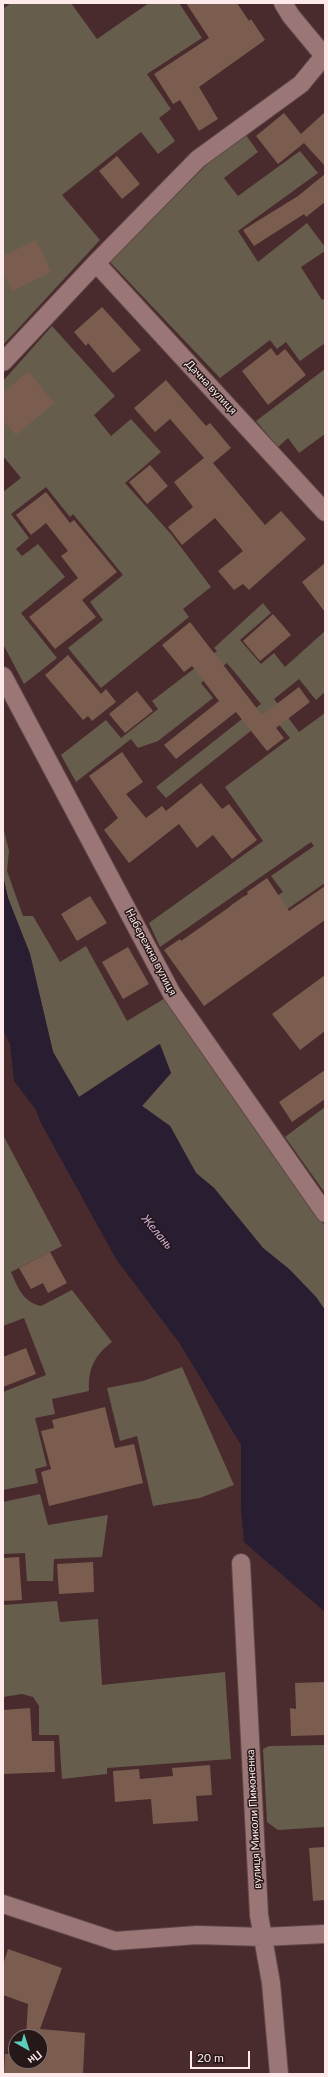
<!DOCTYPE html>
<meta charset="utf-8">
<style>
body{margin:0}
#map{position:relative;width:328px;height:2077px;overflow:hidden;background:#492b2d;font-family:Lato,sans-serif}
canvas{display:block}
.frame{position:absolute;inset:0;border:4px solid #feeaea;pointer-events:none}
.north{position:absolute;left:8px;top:2029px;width:40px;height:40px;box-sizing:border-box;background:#261818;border:1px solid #7c6c6c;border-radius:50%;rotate:141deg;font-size:11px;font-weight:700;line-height:16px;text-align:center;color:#feeaea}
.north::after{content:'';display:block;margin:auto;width:14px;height:18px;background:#5ccebb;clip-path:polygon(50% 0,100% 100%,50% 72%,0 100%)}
.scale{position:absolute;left:190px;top:2051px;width:60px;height:18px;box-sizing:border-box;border:2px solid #feeaea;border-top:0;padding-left:5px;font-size:12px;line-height:14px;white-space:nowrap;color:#feeaea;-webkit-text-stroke:3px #261818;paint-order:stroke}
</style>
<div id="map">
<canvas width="328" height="2077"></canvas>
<div class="frame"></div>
<div class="north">Пн</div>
<div class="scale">20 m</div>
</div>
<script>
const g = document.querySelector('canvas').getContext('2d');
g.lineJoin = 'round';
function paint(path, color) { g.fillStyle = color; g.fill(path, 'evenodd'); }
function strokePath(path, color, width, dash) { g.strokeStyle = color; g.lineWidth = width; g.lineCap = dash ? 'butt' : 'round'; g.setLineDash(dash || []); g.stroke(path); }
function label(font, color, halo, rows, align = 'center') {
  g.font = font + ' Lato,sans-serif'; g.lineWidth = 3; g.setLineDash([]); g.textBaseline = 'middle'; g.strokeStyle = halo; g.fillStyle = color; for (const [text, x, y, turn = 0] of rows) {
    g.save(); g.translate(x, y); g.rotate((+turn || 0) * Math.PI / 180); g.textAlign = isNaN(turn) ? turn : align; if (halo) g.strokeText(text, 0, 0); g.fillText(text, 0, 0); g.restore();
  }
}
paint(new Path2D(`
 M11 3H71L97 39 149 3H179L202 38 147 74 171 109 159 118 175 141 158 154 141 132 62 195 100 240 3 345V9Z
 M246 135 258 152 224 178 238 196 300 151 318 173 238 231 258 262 307 223 325 247V251L301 267 322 300 325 298V343L300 361 286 342 277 349 270 340 220 378 110 262 210 161Z
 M52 326 115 396 94 415 111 436 131 419 161 452 125 483 171 534 211 587 183 609 189 617 101 688 68 648 103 620 90 602 123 575 73 514 70 517 46 487 11 514 29 538 16 549 22 556 38 544 65 577 21 613 57 658 24 684 3 644V492L21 478 3 456V381Z
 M325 369V434L299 453 288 438 278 447 256 421Z
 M263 603 271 613 240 640 261 664 274 653 285 667 325 631V692L316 700 299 679 274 699 299 732 325 713V883L250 935 230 906 244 896 255 910 283 892 271 876 314 846 311 842 160 947 149 923 263 841 225 787 290 738 271 715 166 798 156 787 261 704 227 663 201 683 213 698 158 741 138 748 131 739 76 782 61 755 106 720 121 738 158 709 152 701 217 651 214 648Z
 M3 827 9 851 7 871 23 916H33L60 962 86 946 127 1021 167 997 325 1226V1310L316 1297 289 1269 263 1248 214 1188 196 1173 170 1126 142 1106 171 1073 159 1044 79 1097 53 1052 30 954 8 898 3 876Z
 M325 1107V1193L285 1137Z
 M3 1135 62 1246 11 1272C18 1288 23 1302 41 1306L72 1290 112 1342C94 1356 88 1369 89 1391L52 1399 55 1414 35 1418 47 1466 35 1469 38 1483 3 1490V1392L46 1375 24 1318 3 1326Z
 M182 1367 234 1485 200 1498 153 1506 137 1436 120 1441 107 1388 143 1381Z
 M40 1494 48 1525 108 1515 102 1557 54 1559 53 1581H27L25 1553 3 1554V1502Z
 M57 1601 60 1622 98 1619 102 1685 225 1672 231 1759 107 1768V1774L62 1779 59 1735H39V1706L33 1697 22 1694 3 1697V1605Z
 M325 1745V1827L278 1830 267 1822 263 1749 269 1746Z`), '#665d4d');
paint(new Path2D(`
 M3 876 8 898 30 954 53 1052 79 1097 160 1044 171 1073 142 1106 170 1126 196 1173 214 1188 263 1248 289 1269 316 1297 325 1310V1612L244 1542 241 1510V1445L180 1344 116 1259 41 1123 36 1110 14 1081 10 1044 3 1030Z`), '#291d32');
paint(new Path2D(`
 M186 3H237L249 21 251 19 265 40 199 87 218 119 199 131 180 100 173 104 154 74 209 38Z
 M325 112V166L304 143 278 164 256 136 284 113 301 134Z
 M117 156 140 184 122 199 99 171Z
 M325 174V202L306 217 304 214 254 246 243 230 298 196Z
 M36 240 51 272 12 291 3 273V256Z
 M102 307 141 350 113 373 88 343 86 346 74 332Z
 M271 348 277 356 285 349 306 375 268 405 242 371Z
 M28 371 54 403 16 435 3 420V393Z
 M166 380 206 426 210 423 231 448 213 463 265 525 281 511 306 539 249 590 243 584 234 590 218 571 243 551 215 518 182 545 168 527 193 507 174 482 204 458 170 419 155 432 134 408Z
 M150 465 168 486 147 504 129 482Z
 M46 492 70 523 74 520 117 572 82 600 96 617 55 649 29 617 78 578 61 556 68 551 46 523 31 535 16 515Z
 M325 563V612L302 582Z
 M273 614 291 635 260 661 243 641Z
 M190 622 262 715 299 687 310 702 276 728 284 738 267 751 236 712 176 759 164 745 219 701 192 666 184 672 162 645Z
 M68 655 101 694 106 689 116 702 92 721 88 716 83 720 45 675Z
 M137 691 153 711 125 733 109 714Z
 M122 752 143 782 126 794 146 818 162 806 166 811 201 783 222 809 229 804 257 840 232 859 213 835 197 848 179 824 129 863 104 830 118 818 89 776Z
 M267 878 289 911 325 886V920L204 1006 164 950 180 939 181 941 248 894 247 892Z
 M90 896 107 923 77 941 61 914Z
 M128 947 149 984 123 999 102 962Z
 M325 975V1031L300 1050 272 1014Z
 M325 1070V1099L292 1122 279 1102Z
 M50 1252 67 1283 48 1293 43 1283 31 1289 19 1268Z
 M26 1348 36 1374 3 1387V1357Z
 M105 1407 115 1448 134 1444 143 1483 49 1506 41 1472 51 1469 41 1431 54 1428 52 1420Z
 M19 1557 22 1600 3 1601V1558Z
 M93 1562 94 1592 59 1594 57 1564Z
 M325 1682V1735L291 1736 290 1708 296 1709 295 1683Z
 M30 1708 32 1741H54L55 1772 3 1774V1710Z
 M210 1765 212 1795 196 1796 198 1821 153 1824 151 1799 115 1802 113 1771 139 1769 140 1779 173 1776 172 1768Z
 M325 1847V1900L313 1901 309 1848Z
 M8 1949 62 1968 40 2029 85 2033 83 2074H4L5 2054H16V2061H40V2037H26L28 2004 3 1995V1965Z`), '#7a5d4e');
const street = new Path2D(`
 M283 3 291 16 325 57
 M96 263 325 512
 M3 362 96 263 198 159 301 84 324 56
 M3 676 172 994 325 1213
 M241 1563 259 1915 271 1983 279 2074
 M3 1904 115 1941 197 1935 263 1937 325 1934`);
strokePath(street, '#604748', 20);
strokePath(street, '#9a7677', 18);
label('11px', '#feeaea', '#261818', [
 ["Дачна вулиця",211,387,47],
 ["Набережна вулиця",151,952,62],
 ["вулиця Миколи Пимоненка",254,1819,-93]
]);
label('italic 12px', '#ceb3e2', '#261818', [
 ["Желань",157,1232,50]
]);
</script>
